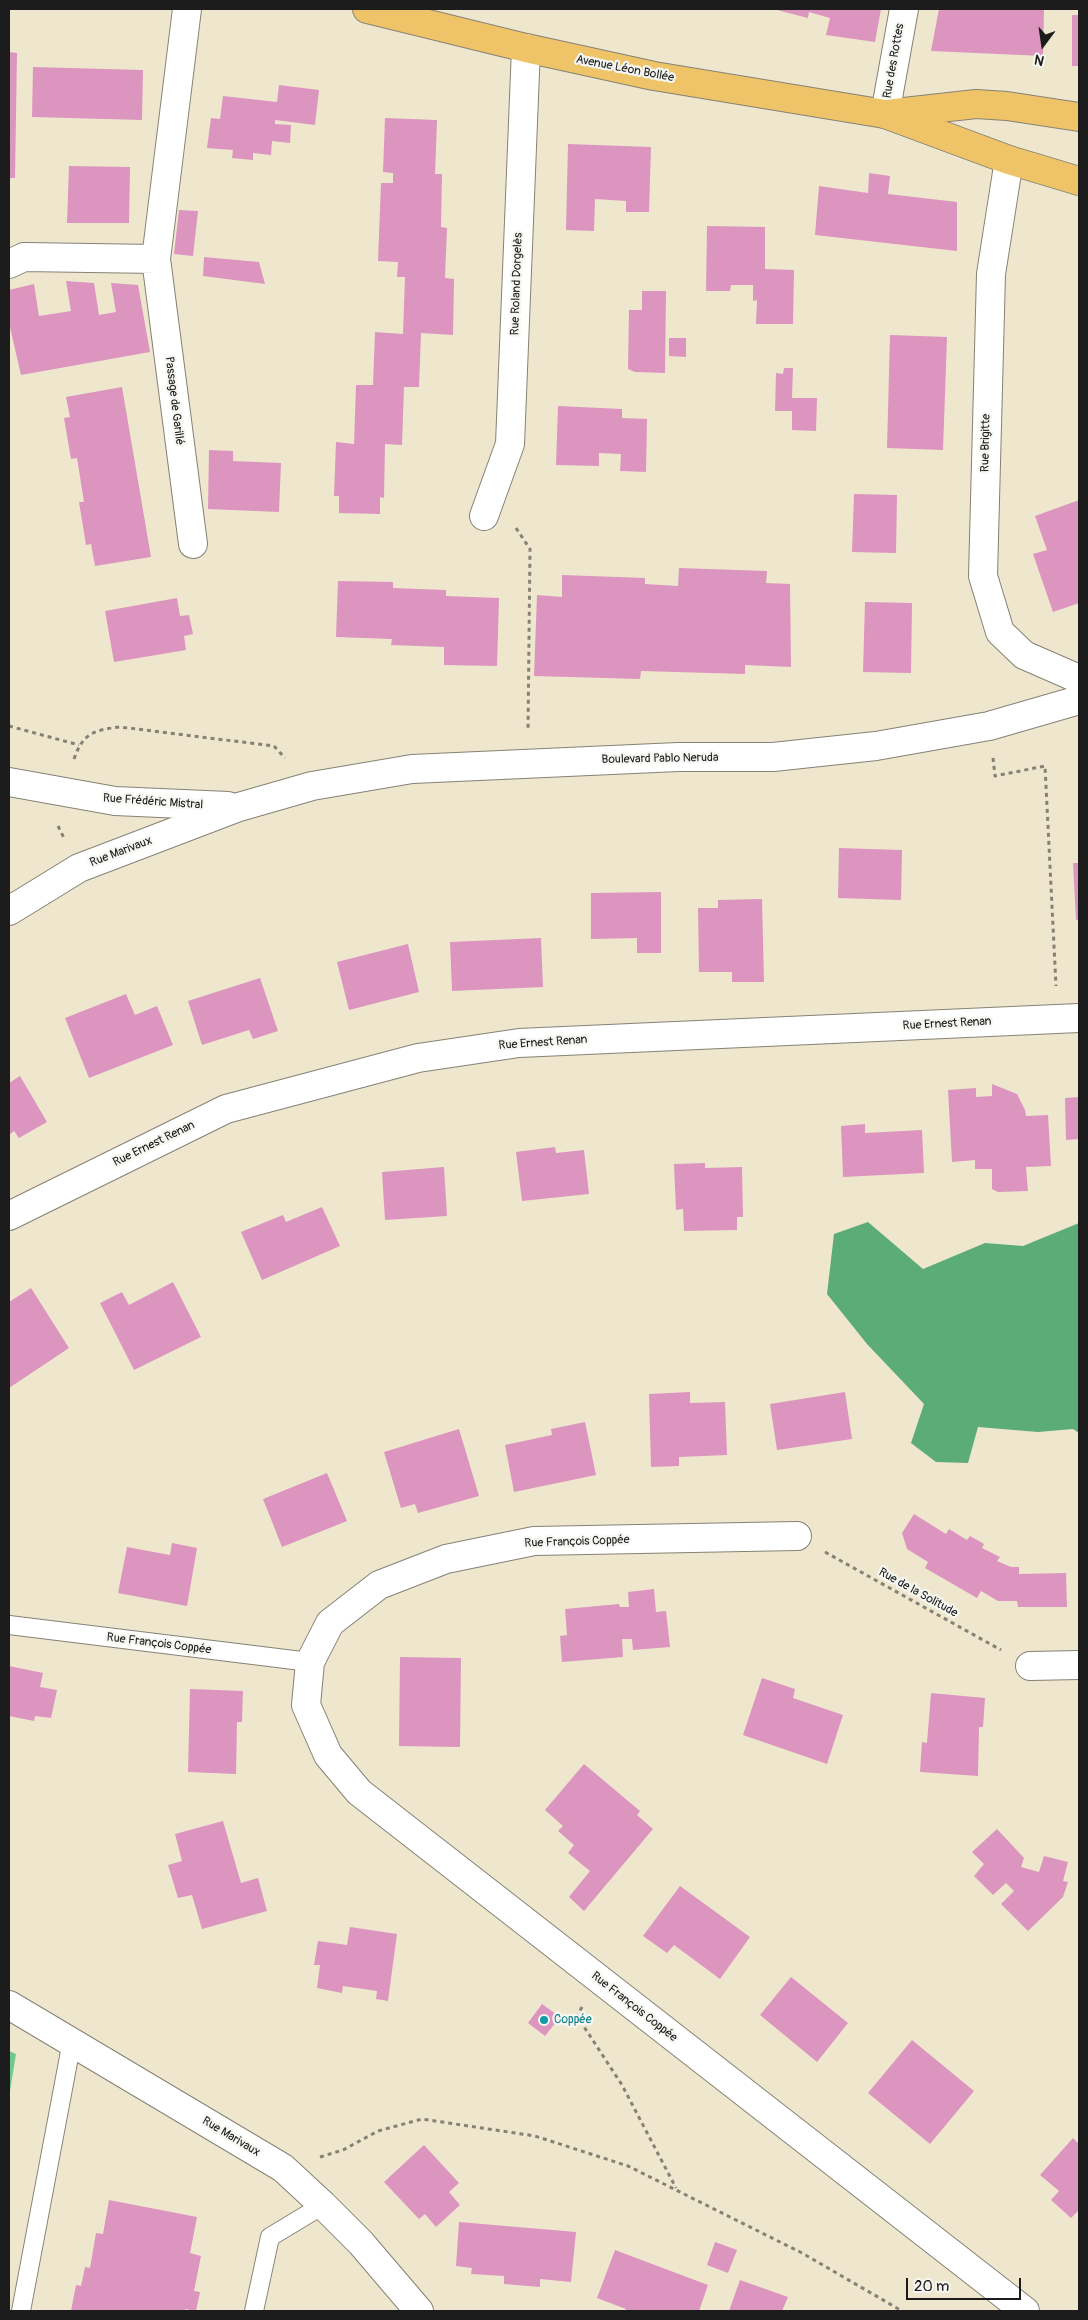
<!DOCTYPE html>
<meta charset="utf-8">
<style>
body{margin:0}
#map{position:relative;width:1088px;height:2320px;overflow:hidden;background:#eee7ce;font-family:Pangolin,sans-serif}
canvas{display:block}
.frame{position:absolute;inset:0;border:10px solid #1c1c1c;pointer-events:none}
.north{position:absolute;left:1018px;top:20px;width:50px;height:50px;-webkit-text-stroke:4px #f6f6f2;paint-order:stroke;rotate:194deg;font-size:14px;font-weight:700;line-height:20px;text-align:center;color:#1c1c1c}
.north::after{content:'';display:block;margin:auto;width:18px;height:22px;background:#1c1c1c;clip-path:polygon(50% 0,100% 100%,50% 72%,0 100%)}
.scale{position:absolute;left:906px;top:2278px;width:115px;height:22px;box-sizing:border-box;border:2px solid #1c1c1c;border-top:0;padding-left:6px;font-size:15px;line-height:18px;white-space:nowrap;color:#1c1c1c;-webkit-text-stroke:4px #f6f6f2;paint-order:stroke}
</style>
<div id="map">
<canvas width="1088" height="2320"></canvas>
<div class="frame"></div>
<div class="north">N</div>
<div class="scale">20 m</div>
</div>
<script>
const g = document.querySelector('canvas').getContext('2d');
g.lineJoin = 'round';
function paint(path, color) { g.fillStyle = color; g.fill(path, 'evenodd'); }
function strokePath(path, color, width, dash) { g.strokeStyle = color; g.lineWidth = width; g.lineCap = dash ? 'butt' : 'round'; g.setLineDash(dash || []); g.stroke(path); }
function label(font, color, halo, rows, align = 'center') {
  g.font = font + ' Pangolin,sans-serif'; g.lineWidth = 4.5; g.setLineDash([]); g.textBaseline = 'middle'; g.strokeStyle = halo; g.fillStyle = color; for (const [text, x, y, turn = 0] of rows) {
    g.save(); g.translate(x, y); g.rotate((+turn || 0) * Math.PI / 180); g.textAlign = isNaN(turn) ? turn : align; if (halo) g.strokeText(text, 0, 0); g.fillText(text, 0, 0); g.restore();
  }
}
paint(new Path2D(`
 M9 2051 16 2054 9 2097Z`), '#71c88d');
paint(new Path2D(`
 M868 1222 923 1269 985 1243 1023 1246 1079 1223V1433L1073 1429 1038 1432 978 1427 968 1463 936 1462 911 1443 924 1404 867 1344 827 1294 834 1234Z`), '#5cac78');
paint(new Path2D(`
 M773 9H881L875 42 826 35 830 18 809 12 808 18Z
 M939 9H1044L1043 56 931 51Z
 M1072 15H1079V66H1072Z
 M9 52 17 53 15 178H9Z
 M33 67 143 70 142 120 32 117Z
 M279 85 319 90 315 125 275 120V124L291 125 290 143 272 141 271 155 253 153V160L232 158 233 150 207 148 211 118 220 119 223 96 277 102Z
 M385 118 437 120 435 174H442L441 227 447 228 445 278 454 279 453 335 421 333 419 387H404L402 445 385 444 384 498 380 497V514L339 513V496H334L336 442 354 444 356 385H373L375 332 403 334 405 277H397L398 262 378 261 381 183H393V173L383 172Z
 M568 144 651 147 649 212H626V201L595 199 594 231 566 230Z
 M69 166 130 167 129 223H67Z
 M869 173 890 176 888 194 957 202V251L815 235 819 186 868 193Z
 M179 210 198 211 193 256 174 254Z
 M707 226 765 227V269L794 270 793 324H756L757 300 753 301V285H731L730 291H706Z
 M204 257 259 262 265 284 203 276Z
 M66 281 94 283 99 315 116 312 111 283 138 285 150 352 21 375 9 323V290L34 284 39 316 71 311Z
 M642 291H666L665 373 635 372 628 369 629 310H642Z
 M890 335 947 337 943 450 887 448Z
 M669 338H686V357L669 356Z
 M784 368H793L792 398H817L816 431 792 430V411H775L776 373 783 374Z
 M122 387 151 557 95 566 91 544 86 545 79 502H84L77 458 71 459 64 418 70 417 66 397Z
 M558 406 622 409V418L647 419 646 472 620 471 621 454 599 453V466L556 465Z
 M209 450 233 451V461L281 463 279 512 208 509Z
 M854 494 897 495 896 553 852 552Z
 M1079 500V603L1053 612 1033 554 1047 550 1035 516Z
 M679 568 767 571 766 583 790 584 791 667 745 665V674L641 671 640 679 534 676 537 595 562 597V575L645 578V584L678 586Z
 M338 581 393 582V588L446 590V596L499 598 497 666 444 665V647L391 645 392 639 336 637Z
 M177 598 180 616 189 615 193 634 184 636 186 650 114 662 105 611Z
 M865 602 912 603 911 673 863 672Z
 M839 848 902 850 901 900 838 898Z
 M1073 863H1079V920H1076Z
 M661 892V953H637V938L591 939V893Z
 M762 899 764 982H732V972H699L698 908H718V900Z
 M541 938 543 987 452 991 450 942Z
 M408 944 419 992 349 1010 337 962Z
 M260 978 278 1031 253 1039 249 1030 202 1045 188 1001Z
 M126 994 135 1015 157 1006 173 1045 89 1078 65 1018Z
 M20 1076 47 1122 19 1138 14 1131 9 1135V1083Z
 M992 1084 1017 1094 1025 1110 1026 1116 1048 1115 1051 1166 1026 1167 1028 1191 998 1192 992 1189V1169H975V1160L952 1162 948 1090 976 1088V1097L992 1096Z
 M1079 1097V1139L1066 1140 1065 1098Z
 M865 1124V1133L922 1130 924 1173 843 1177 841 1126Z
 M555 1147 556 1153 584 1150 589 1194 522 1201 516 1152Z
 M705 1163V1168L742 1167 743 1217H737V1230L684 1231 683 1209 676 1210 674 1164Z
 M444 1167 447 1216 385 1220 382 1172Z
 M322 1207 340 1246 262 1280 241 1232 283 1215 286 1222Z
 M173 1282 201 1337 134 1370 100 1303 122 1292 129 1305Z
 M31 1288 69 1348 9 1388V1302Z
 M690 1392V1403L725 1402 727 1455 679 1457V1466L651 1467 649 1394Z
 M845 1392 852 1439 777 1450 770 1404Z
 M585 1422 596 1475 514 1492 505 1445 552 1435 551 1429Z
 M459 1429 479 1496 418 1513 415 1504 401 1508 384 1452Z
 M327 1473 347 1521 282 1547 263 1499Z
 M914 1514 946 1534 949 1529 967 1540 970 1536 984 1544 982 1548 1000 1557 997 1561 1011 1567H1019V1574L1066 1573 1067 1607H1018L1017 1601H998L981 1591 977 1598 925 1568 928 1562 907 1549 902 1533Z
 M172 1543 197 1548 187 1606 118 1593 127 1547 170 1555Z
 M654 1589 656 1612 666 1611 670 1647 633 1650 632 1639H622L623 1657 562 1662 560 1636 567 1635 565 1609 619 1604 620 1607H629L628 1592Z
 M400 1657 461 1658 460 1747 399 1746Z
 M9 1666 43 1673 40 1687 57 1690 51 1718 35 1716 34 1721 9 1716Z
 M762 1678 795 1689 793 1698 843 1715 827 1764 743 1735Z
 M190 1689 243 1691 242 1722H237L236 1774 188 1772Z
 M931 1693 985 1698 983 1727H979L978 1776 920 1772 922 1742 927 1743Z
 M584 1764 640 1811 637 1815 653 1829 584 1911 569 1897 590 1871 568 1853 574 1845 558 1831 563 1826 545 1810Z
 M223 1821 241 1883 258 1878 267 1911 202 1929 192 1895 178 1898 168 1865 182 1861 175 1834Z
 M997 1829 1024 1858 1021 1867 1039 1872 1044 1856 1068 1862 1063 1881 1068 1882 1063 1897 1028 1931 1001 1904 1014 1891 1006 1883 993 1895 974 1876 984 1864 972 1852Z
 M680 1886 750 1937 720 1979 674 1945 667 1953 643 1936Z
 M350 1927 397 1934 388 2001 376 1999 377 1991 343 1986 342 1993 317 1988 320 1965H314L318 1941 347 1945Z
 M791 1977 848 2023 817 2062 760 2015Z
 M542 2004 560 2017 545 2036 528 2023Z
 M912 2040 974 2091 930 2144 868 2093Z
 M1073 2138 1079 2144V2210L1071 2218 1051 2200 1059 2191 1040 2175Z
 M424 2145 459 2183 449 2192 460 2205 436 2227 425 2214 419 2219 384 2182Z
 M109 2200 197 2217 190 2253 201 2256 194 2291 200 2292 196 2311 185 2309V2311H71L76 2285 81 2286 85 2267 90 2268 96 2233 103 2234Z
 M459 2222 576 2232 571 2282 540 2279V2287L504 2284V2276L471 2274 472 2268 456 2266Z
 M715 2242 737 2250 728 2273 707 2265Z
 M615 2250 708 2285 699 2311H625L626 2309 597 2298Z
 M740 2280 788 2297 782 2311H729Z`), '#dc95bf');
const lane = new Path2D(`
 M9 1625 310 1662
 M21 2311 72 2041
 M254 2311 270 2237 323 2205`);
const street = new Path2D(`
 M885 114 904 9
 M1009 160 991 274 983 576 1000 632 1024 655 1079 679
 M156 259 193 544
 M9 264 24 257 156 259 187 9
 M484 516 510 444 526 48
 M9 782 115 801 228 806
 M9 911 79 868 239 807 312 786 412 769 678 757H773L876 746 989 726 1079 700
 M9 1216 226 1109 418 1058 519 1043 1079 1018
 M797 1536 534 1541 446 1559 379 1585 330 1623 310 1662 306 1705 328 1755 359 1792 1025 2311
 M1030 1666 1079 1665
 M9 2005 283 2168 323 2205 361 2243 419 2311`);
const primary = new Path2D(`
 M367 9 526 48 654 76 885 114 1009 160 1079 181
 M886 114 976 104 1007 106 1079 117`);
strokePath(lane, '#858275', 20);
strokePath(street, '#858275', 30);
strokePath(primary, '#858275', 30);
strokePath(new Path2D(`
 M516 528 530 549 528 730
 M9 726 79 745
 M993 758 995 776 1045 766 1056 986
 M74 759C83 733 94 730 120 727L274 746 285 758
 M58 826 64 838
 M825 1552 1001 1650
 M582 2007 577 2016 622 2085 676 2188
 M320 2157 343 2150 378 2131 422 2119 535 2136 628 2166 802 2253 902 2311`), '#858275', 3, [4, 4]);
strokePath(lane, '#fff', 18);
strokePath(street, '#fff', 28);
strokePath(primary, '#efc469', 28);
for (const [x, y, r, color] of [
 [544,2020,5,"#0f9aa8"]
]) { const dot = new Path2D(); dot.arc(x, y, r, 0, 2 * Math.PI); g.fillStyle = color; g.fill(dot); strokePath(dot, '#f6f6f2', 2); }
label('12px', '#1c1c1c', '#f6f6f2', [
 ["Rue des Rottes",894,61,-80],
 ["Avenue Léon Bollée",625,69,11],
 ["Rue Roland Dorgelès",517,284,-88],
 ["Passage de Garillé",174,401,83],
 ["Rue Brigitte",986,443,-89],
 ["Boulevard Pablo Neruda",660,759,-1],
 ["Rue Frédéric Mistral",153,802,4],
 ["Rue Marivaux",121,852,-21],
 ["Rue Ernest Renan",947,1024,-3],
 ["Rue Ernest Renan",543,1043,-4],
 ["Rue Ernest Renan",154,1144,-26],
 ["Rue François Coppée",577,1542,-2],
 ["Rue de la Solitude",918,1593,29],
 ["Rue François Coppée",159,1644,7],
 ["Rue François Coppée",634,2007,38],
 ["Rue Marivaux",231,2137,31]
]);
label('12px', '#0d838f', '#f6f6f2', [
 ["Coppée",554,2020]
], 'left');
</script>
